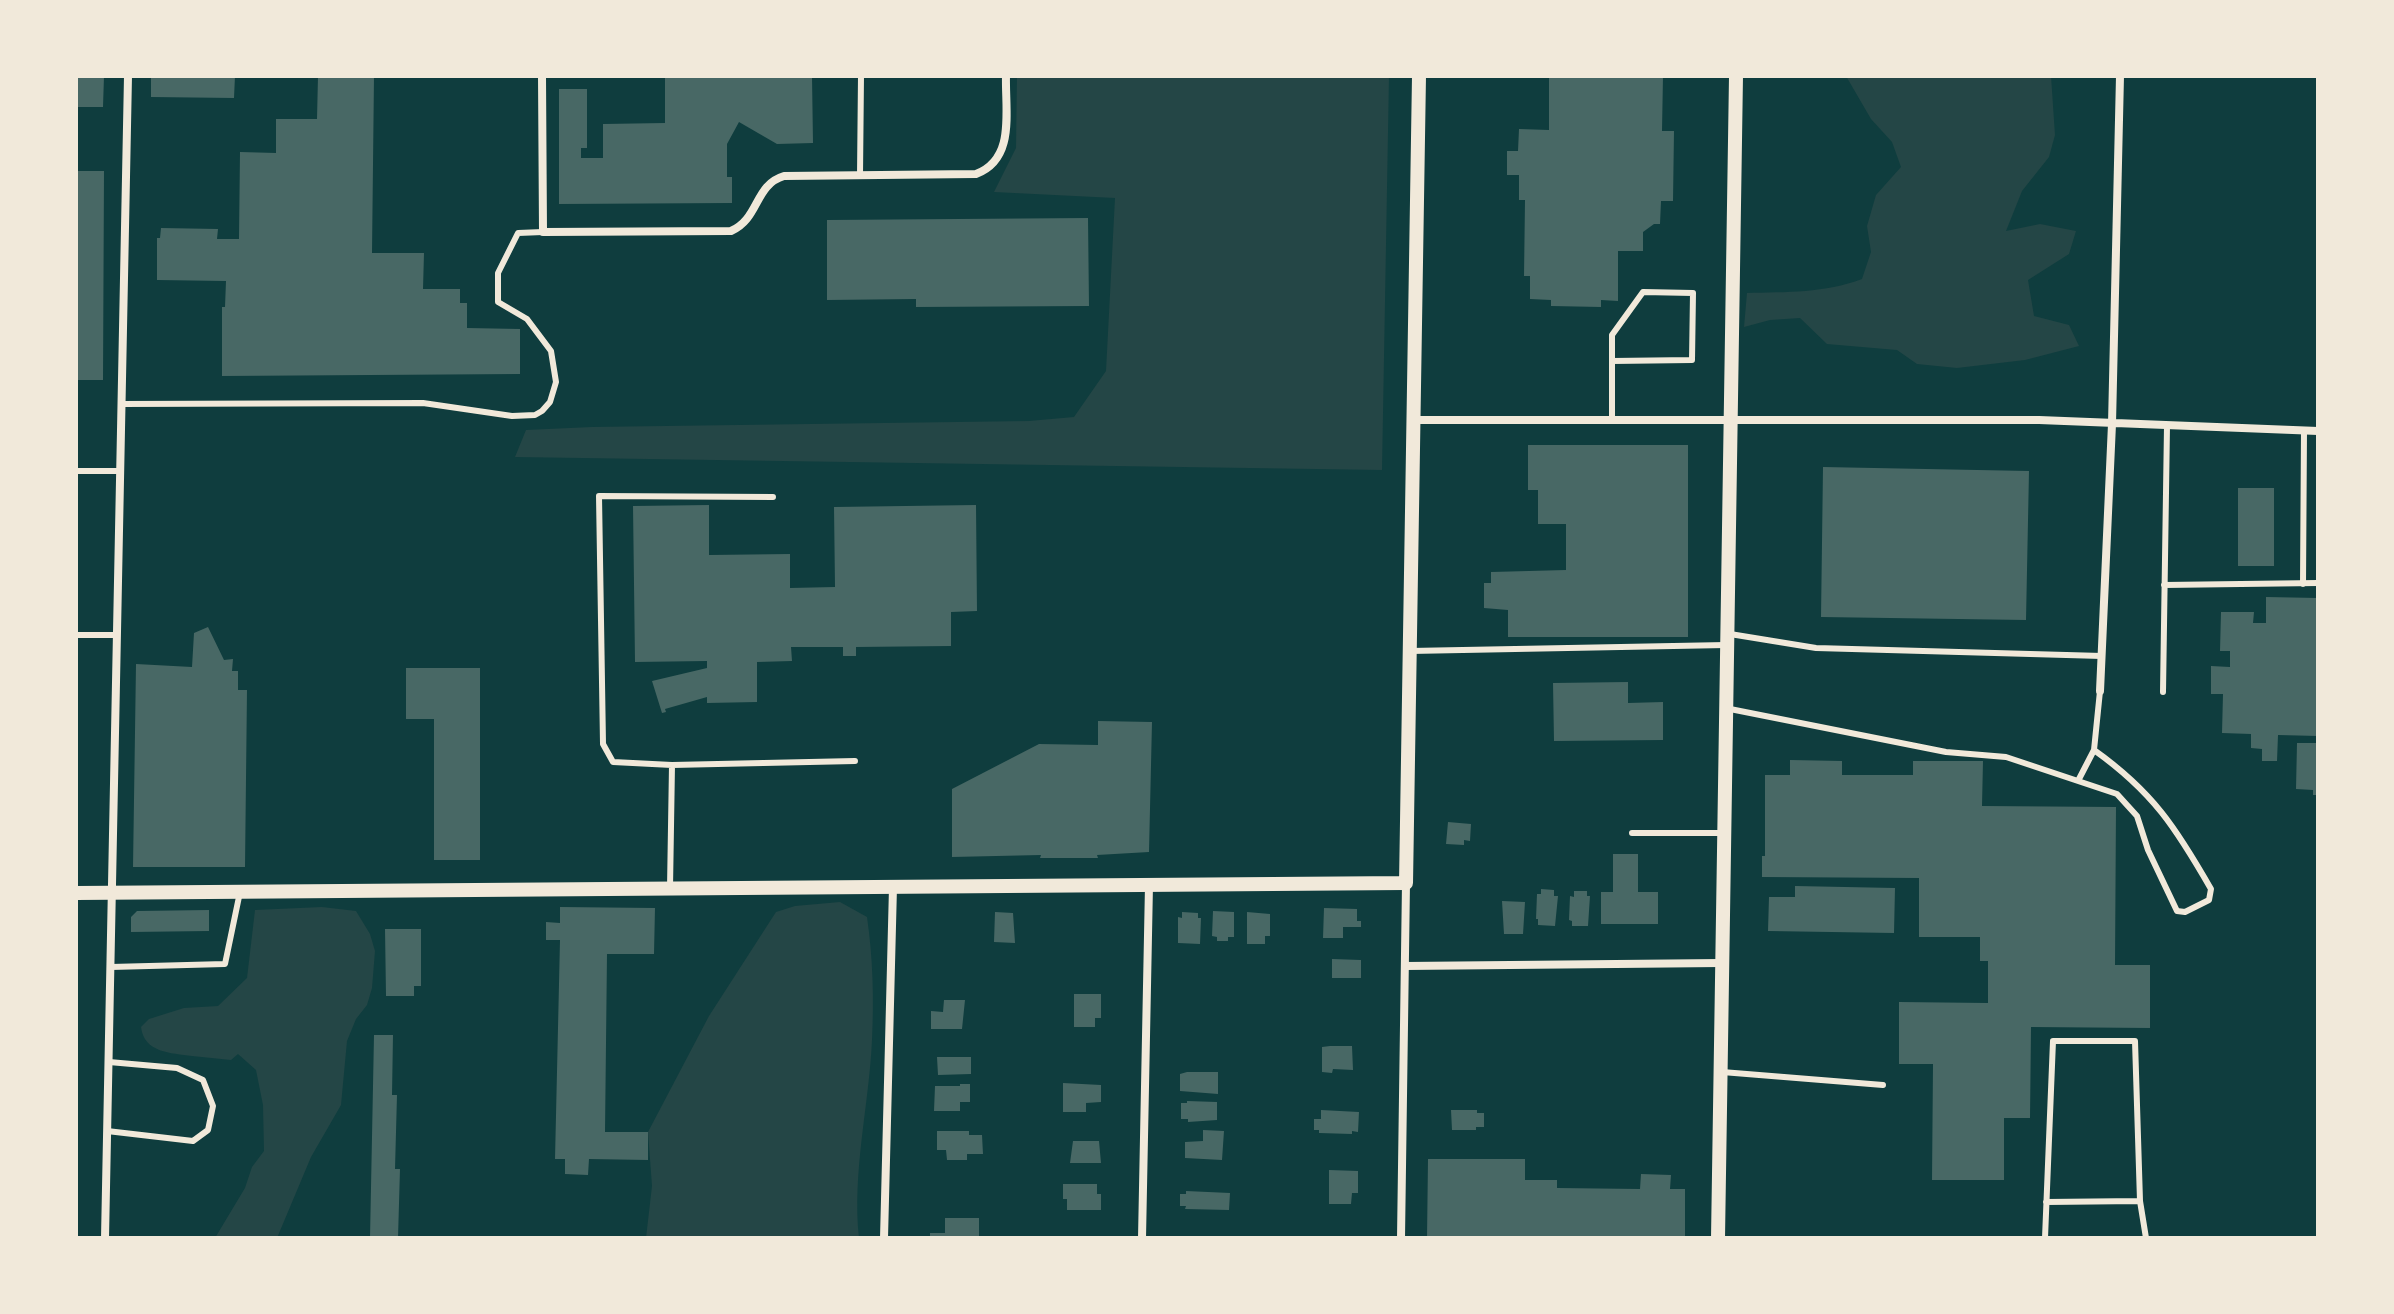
<!DOCTYPE html>
<style>
body{margin:0}
#map{position:relative;width:2394px;height:1314px;overflow:hidden;background:#0f3d3e;font-family:Commissioner,sans-serif}
canvas{display:block}
.frame{position:absolute;inset:0;border:78px solid #f1e9da;pointer-events:none}
</style>
<div id="map">
<canvas width="2394" height="1314"></canvas>
<div class="frame"></div>
</div>
<script>
const g = document.querySelector('canvas').getContext('2d');
g.lineJoin = 'round';
function paint(path, color) { g.fillStyle = color; g.fill(path, 'evenodd'); }
function strokePath(path, color, width, dash) { g.strokeStyle = color; g.lineWidth = width; g.lineCap = dash ? 'butt' : 'round'; g.setLineDash(dash || []); g.stroke(path); }
paint(new Path2D(`
 M1017 76H1389L1382 470 515 457 526 430 592 427 1029 421 1074 417 1106 371 1115 198 994 192 1016 148Z
 M1846 76H2051L2055 135 2049 157 2022 191 2006 231 2040 224 2076 231 2069 254 2028 280 2034 316 2069 325 2079 346 2025 360 1957 368 1917 364 1897 350 1827 344 1800 318 1770 320 1744 327 1747 293C1786 292 1825 293 1862 279L1871 252 1867 226 1876 195 1901 167 1892 142 1871 119Z
 M840 902 867 917C873 958 874 999 872 1040 869 1106 852 1172 859 1238H646L652 1186 648 1132 709 1016 776 912 795 906Z
 M322 907 356 911 370 934 375 951 372 988 367 1005 356 1019 347 1041 341 1105 311 1157 277 1238H215L245 1188 252 1167 264 1151 263 1105 256 1070 238 1054 231 1060C218 1059 205 1057 192 1056 171 1053 144 1053 141 1027L149 1019 184 1008 218 1006 247 978 255 910Z`), '#244646');
paint(new Path2D(`
 M76 76H104L103 107H76Z
 M151 76H235L234 98 151 97Z
 M318 76H374L372 253H424L423 289H460V303H467V328L520 329V374L222 376V307H225L226 281 157 280V238H160L161 228 218 229 217 239H239L240 152 276 153V119H317Z
 M665 76H812L813 143 777 144 739 122 727 144V177H732V203L559 204V89H587V148H581V158H603V124L665 123Z
 M1549 76H1663L1662 131H1674L1673 201H1661L1660 224H1654L1643 232V251H1618V301L1601 300V307L1551 306V300L1530 299V276H1524L1525 200H1519V175H1507V151H1518L1519 129 1549 130Z
 M76 171H104L103 380H76Z
 M1088 218 1089 306 916 307V299L827 300V220Z
 M1528 445H1688V637H1508V610L1484 608V583H1491V572L1566 570V524H1538V490H1528Z
 M1823 467 2029 471 2026 620 1821 617Z
 M2238 488H2274V566H2238Z
 M709 505V555L790 554V588L835 587 834 507 976 505 977 611 951 612V646L856 647V656H843V647H791L792 661 757 662V702L707 703V697L665 709 666 712 662 713 652 681 707 668V661L635 662 633 506Z
 M2266 597 2318 598V736L2278 735 2277 761H2262V749L2251 748V734L2222 733 2223 694H2211V666L2230 667V651H2220L2221 612H2254L2253 623H2266Z
 M208 627 224 660 233 659 232 671H238V690H247L245 867H133L136 664 192 667 194 633Z
 M406 668H480V860H434V719H406Z
 M1628 682V703L1663 702V740L1554 741 1553 683Z
 M1098 721 1152 722 1149 852 1097 855 1098 858H1040L1041 855 952 857V789L1039 744 1098 745Z
 M2297 743H2318V795H2313V790L2296 789Z
 M1790 760 1842 761V775H1913V761H1983L1982 806 2116 807 2115 965H2150V1028L2031 1027 2030 1118H2004V1180H1932L1933 1064H1899V1002L1988 1003V961H1980V937H1919V878L1762 877V856H1765V775H1790Z
 M1448 822 1471 824 1470 841 1464 840V845L1446 844Z
 M1613 854H1638V892H1658V924H1601V892H1613Z
 M1795 886 1895 888 1894 933 1768 931 1769 897H1795Z
 M1541 889 1554 890V896H1558L1555 926 1538 925V919H1536L1537 894H1541Z
 M1574 891H1587V896H1590L1588 926H1572V921L1569 920 1570 896 1574 897Z
 M1502 901 1525 902 1523 934H1504Z
 M560 907 655 908 654 954H607L605 1132H648V1160L589 1159 588 1175 565 1174V1159H555L560 940H546V922L560 923Z
 M1324 908 1357 909V921H1361V927H1343V938H1323Z
 M209 910V931L131 932V917L137 911Z
 M1213 911 1234 912V937H1228V941H1217V937L1212 936Z
 M995 912 1013 913 1015 943 994 942Z
 M1182 912 1198 913V918H1201L1200 944 1178 943V917L1182 918Z
 M1247 912 1270 914V936H1265V944H1247Z
 M385 929H421V986H414V996H386Z
 M1332 959 1361 960V978H1332Z
 M1074 994H1101V1018H1095V1027H1074Z
 M944 1000H965L962 1029H931V1011L943 1012Z
 M374 1035H393L392 1095H397L395 1169H400L398 1238H370Z
 M1330 1046H1352L1353 1070 1333 1069 1332 1073 1322 1072V1047Z
 M937 1057H971V1074L938 1075Z
 M1187 1072H1218V1094L1180 1091V1074Z
 M1063 1083 1101 1085V1102L1086 1103V1112H1063Z
 M960 1084H970V1102H960V1111H934L935 1086H960Z
 M1187 1101 1217 1102V1120L1188 1122V1119H1181V1103H1187Z
 M1321 1110 1359 1112 1358 1132 1352 1131V1134L1319 1133V1130H1314V1119H1321Z
 M1451 1110H1477V1113H1484V1127H1476V1130H1452Z
 M1203 1130 1224 1131 1222 1160 1185 1158V1142L1203 1141Z
 M937 1131H969V1135H982L983 1154H967V1160H947L946 1150H937Z
 M1073 1141H1099L1101 1163H1070Z
 M1428 1159H1525V1180H1557V1188L1640 1189 1641 1174 1671 1175 1670 1189H1685V1238H1427Z
 M1329 1170 1358 1171V1193H1352L1351 1204H1329Z
 M1063 1184H1097V1194H1101V1210H1067V1199H1063Z
 M1186 1191 1230 1193 1229 1210 1185 1209 1186 1206H1180V1194H1186Z
 M945 1218H979V1238H930V1233H945Z`), '#486865');
strokePath(new Path2D(`
 M860 175 861 76
 M121 404 423 403 512 416 535 415 542 411 550 402 556 382 551 351 527 319 498 302V273L518 233 543 232
 M1612 419V335L1643 292 1693 293 1692 360 1612 361
 M76 471H120
 M2303 584 2304 431
 M2164 585 2318 583
 M1730 634 1816 648 2102 656
 M76 635H117
 M1410 651 1726 645
 M2163 692 2167 426
 M1725 708 1946 752 2006 757 2117 794 2137 816 2148 850 2177 911 2185 912 2209 900 2211 889C2176 828 2153 792 2094 750L2100 691
 M672 765 855 761
 M2079 779 2094 750
 M1632 833H1723
 M670 888 672 765 613 762 603 744 599 496 773 497
 M111 967 225 964 240 892
 M1722 1072 1883 1085
 M107 1131 193 1141 208 1130 213 1106 203 1080 177 1068 109 1062
 M2046 1202 2140 1201
 M2045 1238 2053 1041H2135L2140 1201 2146 1238`), '#f1e9da', 6);
strokePath(new Path2D(`
 M542 76 543 232 731 231C760 218 754 185 784 176L976 174C1016 159 1005 111 1006 76
 M1413 420H2039L2318 431
 M2100 691 2112 424 2120 76
 M1405 966 1721 963
 M105 1238 128 76
 M884 1238 893 887
 M1142 1238 1149 885
 M1401 1238 1406 883`), '#f1e9da', 8);
strokePath(new Path2D(`
 M76 893 1406 883 1419 76
 M1718 1238 1736 76`), '#f1e9da', 14);
</script>
